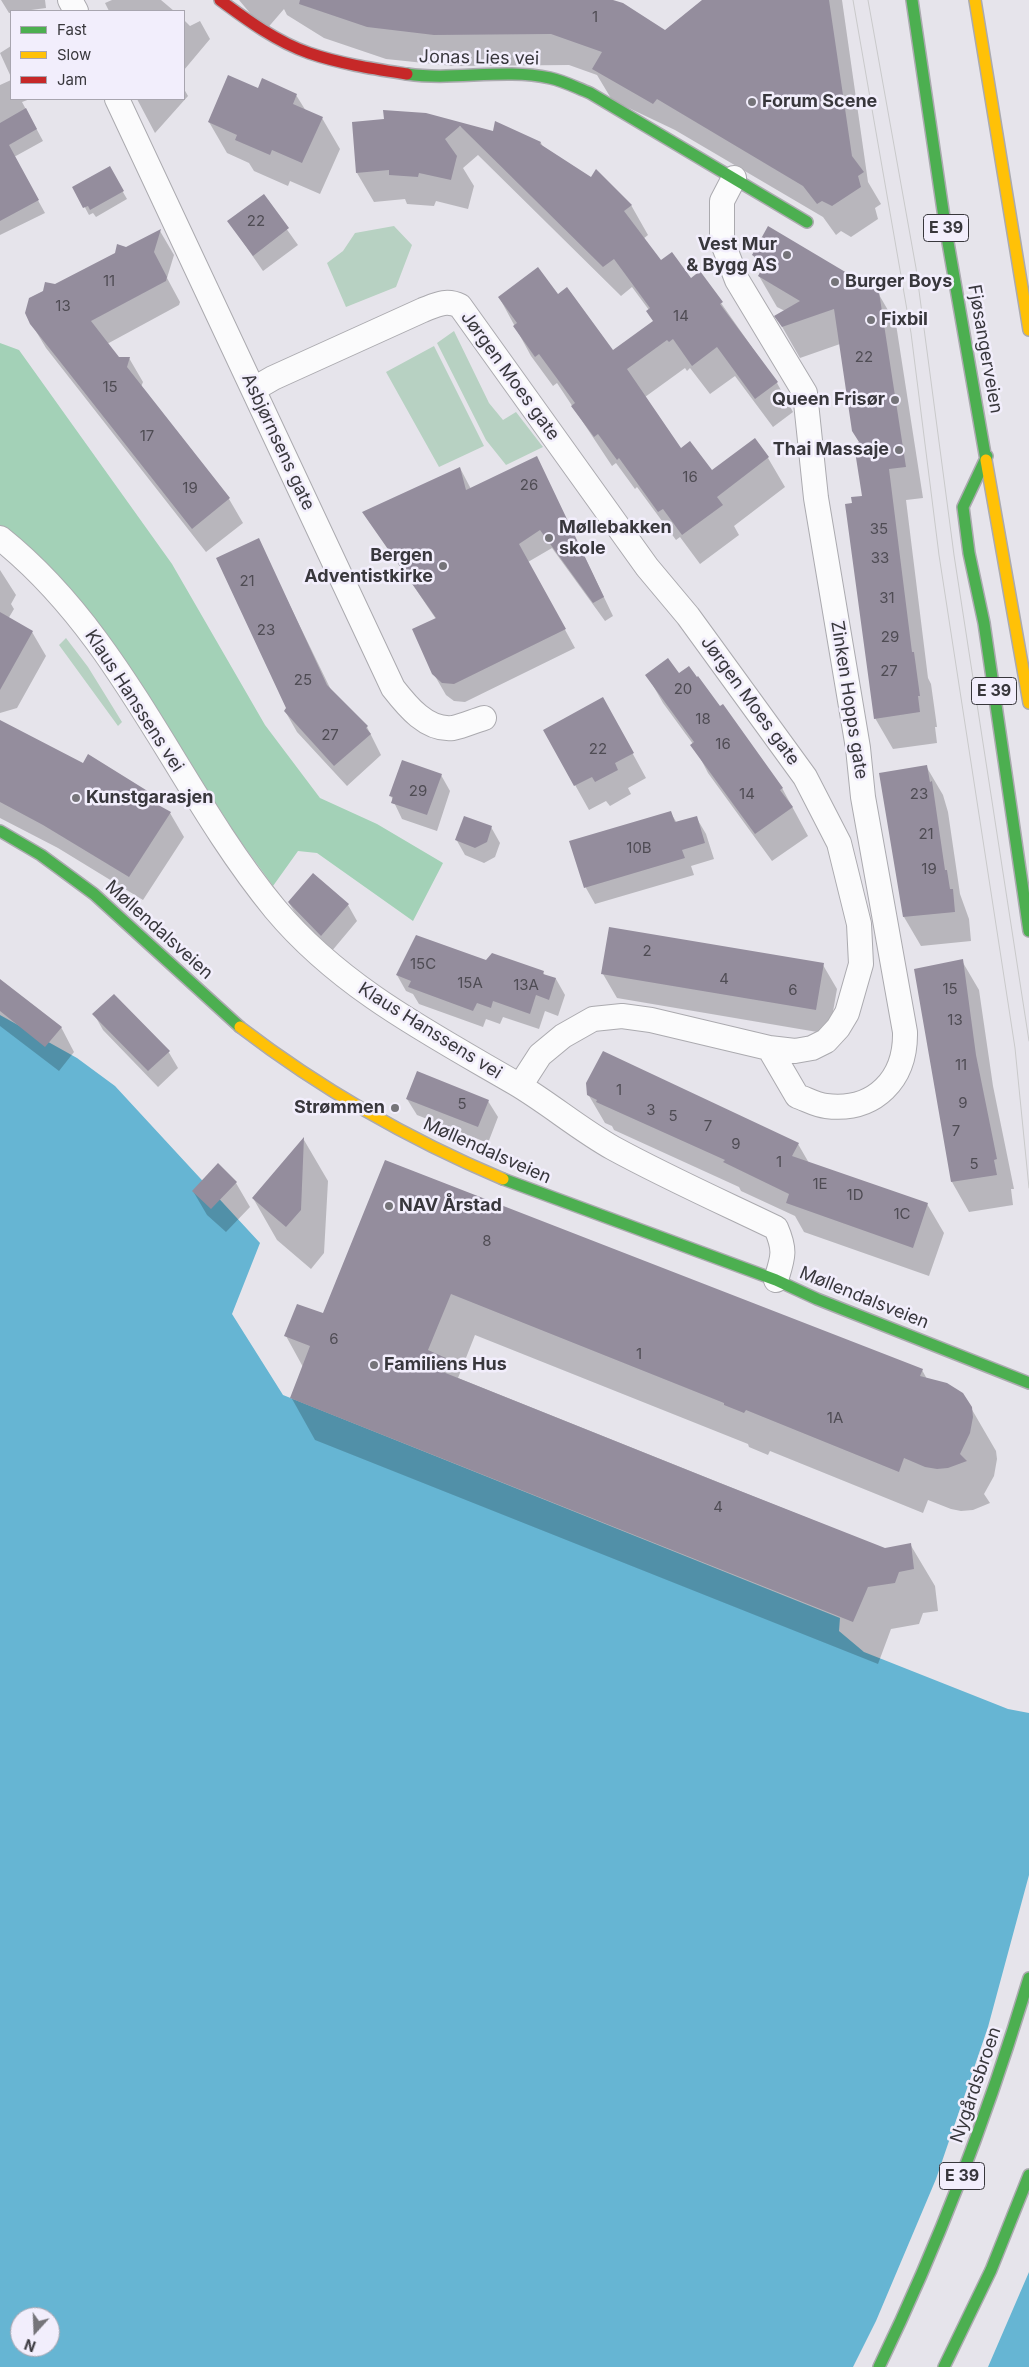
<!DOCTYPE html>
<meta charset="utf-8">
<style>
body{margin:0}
#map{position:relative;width:1029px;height:2367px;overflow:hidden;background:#e6e4eb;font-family:Inter,sans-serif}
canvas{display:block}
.legend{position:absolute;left:10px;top:10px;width:175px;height:90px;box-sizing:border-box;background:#f2eefc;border:1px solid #a8a5af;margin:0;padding:6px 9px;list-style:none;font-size:15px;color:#38373c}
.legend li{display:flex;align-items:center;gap:10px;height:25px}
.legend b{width:25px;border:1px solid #a8a5af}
.north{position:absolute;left:10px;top:2307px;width:50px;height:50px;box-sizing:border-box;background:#f2eefc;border:1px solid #a8a5af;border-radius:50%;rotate:200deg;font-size:14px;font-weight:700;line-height:20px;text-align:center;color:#38373c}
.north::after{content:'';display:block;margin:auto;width:18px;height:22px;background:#757479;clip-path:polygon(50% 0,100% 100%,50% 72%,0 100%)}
</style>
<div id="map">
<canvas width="1029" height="2367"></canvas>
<ul class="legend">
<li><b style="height:6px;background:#4caf50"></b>Fast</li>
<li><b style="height:6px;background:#ffc107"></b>Slow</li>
<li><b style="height:6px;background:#c62828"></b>Jam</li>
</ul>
<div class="north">N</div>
</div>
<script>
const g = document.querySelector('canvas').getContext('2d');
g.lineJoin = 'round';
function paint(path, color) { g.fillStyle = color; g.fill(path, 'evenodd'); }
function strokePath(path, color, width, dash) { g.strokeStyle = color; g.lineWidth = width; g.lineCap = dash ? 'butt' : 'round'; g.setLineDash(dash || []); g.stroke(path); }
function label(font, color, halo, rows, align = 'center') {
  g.font = font + ' Inter,sans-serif'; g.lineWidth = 5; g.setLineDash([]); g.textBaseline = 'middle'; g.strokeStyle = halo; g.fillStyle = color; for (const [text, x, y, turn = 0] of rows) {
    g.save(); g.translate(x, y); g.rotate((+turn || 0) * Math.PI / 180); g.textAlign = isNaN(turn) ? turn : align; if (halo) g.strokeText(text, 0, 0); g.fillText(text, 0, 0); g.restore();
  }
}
paint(new Path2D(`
 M394 226 412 245 396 287 346 307 327 263 343 251 355 233Z
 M454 331 489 403 503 420 516 412 543 447 506 465 486 440 437 343Z
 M434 346 484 446 439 467 386 372Z
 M66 638 88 667 122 722 118 726 59 645Z`), '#b7d1c2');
paint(new Path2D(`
 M0 343 19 350 172 564 265 725 320 798 377 824 443 863 413 921 317 853 298 851 273 886 238 838 144 692 33 550 0 526Z`), '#a3d1b7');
paint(new Path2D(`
 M0 1015 77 1058 115 1086 260 1243 232 1314 283 1395 840 1618 839 1631 864 1652 1008 1709 1029 1713V2367H0ZM20 2317H50V2347H20Z`), '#66b5d3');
paint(new Path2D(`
 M1029 1875V2272L988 2367H853L876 2321 936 2179 988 2027Z`), '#e6e4eb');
paint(new Path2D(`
 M1 0H45L46 8 9 13Z
 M112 0H161L174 11H109L105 3Z
 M239 0H610L665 31 704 0H842L868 182 881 204 875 208 878 219 851 237 841 231 836 235 823 217 675 130 612 100 597 75 569 65 453 66 386 59 324 38 287 15 284 9 265 31Z
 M184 20 190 26 200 21 210 39 184 70Z
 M11 46V77L0 53Z
 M11 80V99H30L22 102 43 141 14 157 45 213 0 235V85Z
 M184 89 188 96 155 133 137 99H184Z
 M258 90 296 95 306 111 322 118 340 149 320 194 290 181 288 186 254 171 249 163 227 153 209 122Z
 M385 111 541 143 543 147 631 205 648 235 643 239 660 262 691 279 700 273 777 383 793 412 773 427 735 376 710 394 690 368 687 371 685 368 645 397 681 450 711 472 754 440 768 458 785 487 734 526 739 535 700 564 680 537 676 540 637 487 635 489 616 463 612 466 557 383 553 386 531 356 499 297 558 295 613 352 654 322 649 310 632 287 621 296 478 155 463 168 474 186 468 209 436 201 434 206 407 204 405 199 374 202 357 173 385 120Z
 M109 168 127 199 96 217 93 213 89 215 74 187Z
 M263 196 298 245 263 271 229 222Z
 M160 231 174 255 167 278 180 302 179 305 107 344 118 359 129 358 143 382 141 387 229 499 243 523 206 552 46 348 31 323 55 285Z
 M753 255 878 293 896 324 923 498 906 500 928 678 931 684 937 727H935L937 743 893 749 875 718 853 504 863 497 860 442 840 344 800 358 776 316 785 311 777 307 759 276 762 271Z
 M537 458 613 616 605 621 552 548 528 562 575 648 465 702 454 701 446 695 435 676 436 619 364 513 460 468 471 489Z
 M258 540 331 690 367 727 381 755 347 786 297 732 285 711 288 709Z
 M0 570 16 595 11 604 14 609 8 619 32 632 46 656 17 708 0 713Z
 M647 675 782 788 808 836 772 861 708 773 693 744 663 703Z
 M0 722 83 764 154 796 160 807 170 813 184 837 143 900 58 848 0 818Z
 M616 723 646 778 628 788 631 794 610 806 606 801 589 810 545 731Z
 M926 766 943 795 948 812 960 894 969 919 971 941 921 946 904 917Z
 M441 775 450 791 437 831 402 819 391 796Z
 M670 812 677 823 696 817 706 834 714 859 691 866 694 875 595 904 586 888 571 842Z
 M491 827 500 843 495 857 484 863 465 855 456 839Z
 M289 903 348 905 357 921 331 952 299 919Z
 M487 961 543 972 545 976 556 979 565 995 558 1016 545 1011 539 1029 503 1017 500 1024 486 1019 483 1027 419 1004 413 994 406 991 397 975Z
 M962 961 979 990 993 1086 1014 1189H1011L1013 1205 969 1212 952 1182Z
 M823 965 837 989 829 1034 617 998 603 974Z
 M0 981 61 1027 74 1052 59 1071 0 1026Z
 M94 1014 168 1051 178 1068 158 1087 103 1030Z
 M588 1094 798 1144 809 1163 927 1204 944 1233 929 1276 804 1232 795 1216 741 1191 739 1187 614 1130 612 1126 605 1123Z
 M407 1099 488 1101 498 1117 488 1143 417 1115Z
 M304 1140 328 1181 324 1253 311 1269 277 1240 253 1198Z
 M386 1161 922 1370 927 1379 971 1408 996 1451 997 1459 994 1476 984 1494 990 1503 973 1510 961 1511 951 1509 928 1500 923 1513 770 1451 768 1455 749 1447 748 1444 475 1335 458 1378 885 1549 910 1544 935 1586 938 1611 923 1613 919 1624 891 1629 878 1664 315 1440 291 1397 303 1367 286 1336 324 1315Z
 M236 1183 250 1207 226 1232 207 1215 193 1191Z`), '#0003');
paint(new Path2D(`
 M300 0H613L623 3 665 30 702 0H829L852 156 864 172 858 176 861 187 832 206 822 201 817 204 803 186 657 99 653 104 592 69 602 52 551 34 434 35 367 27 299 4Z
 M228 75 258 88 262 78 297 94 293 104 323 117 302 163 272 150 270 155 235 140 237 135 208 122Z
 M26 108 37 129 9 145 39 200 0 221V123Z
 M383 110 426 113 493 131 495 121 541 142 540 144 591 177 596 169 632 205 624 211 661 260 672 252 691 278 700 271 723 302 720 304 778 382 755 399 717 347 692 366 673 339 669 342 667 340 627 369 681 448 690 441 712 470 755 438 769 457 717 497 723 505 682 535 663 509 658 512 619 458 617 460 598 434 594 437 571 406 575 403 539 354 535 357 513 326 517 323 498 297 538 267 558 294 567 287 613 350 653 321 646 311 650 308 614 259 603 267 460 126 445 139 457 156 451 180 419 173 418 177 389 175V170L356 173 352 122 384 119Z
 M110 166 124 191 90 210 88 206 83 208 72 187Z
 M264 194 289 228 253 256 227 221Z
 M768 226 879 292 906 467 889 469 912 652H914L920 696H918L920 712 874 719 845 504 852 503 851 497 862 496 854 445 859 442 852 431 834 309 782 327 774 316 800 301 758 276 765 263 752 255Z
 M161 229 154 252 167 277 166 281 91 321 119 357H130L127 367 230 498 192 529 58 359 30 324 25 313 29 298 43 291 45 282 55 284 115 253 117 244 126 247Z
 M537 456 604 597 593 603 540 530 519 544 566 629 454 684 442 683 432 674 412 629 436 618 362 512 460 467 466 490Z
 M259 538 327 685 368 726 366 728 371 734 334 766 284 711 286 708 216 558Z
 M0 612 33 631 0 690Z
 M668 658 679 673 689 666 697 677 698 676 720 706 723 704 783 788 780 790 793 807 755 834 690 745 694 742 645 675Z
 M603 697 634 753 615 763 618 770 595 782 592 777 574 786 543 730Z
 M0 720 83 763 88 754 154 795 151 801 171 812 129 877 43 825 0 802Z
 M402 760 442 774 427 815 391 803 393 797 389 796Z
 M927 765 930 782 932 781 945 870H947L950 889H953L955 912 903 917 879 773Z
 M671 811 675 822 697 816 705 843 682 850 685 858 584 888 569 841Z
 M464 816 492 826 487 842 475 848 455 840Z
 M313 873 349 904 321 936 288 902Z
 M609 927 824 963 816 1010 601 974Z
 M416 935 486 960 492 953 544 971 543 974 556 978 549 1000 536 995 530 1014 493 1001 491 1008 477 1003 473 1011 408 987 411 981 396 975Z
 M963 959 976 1055 997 1159 994 1160 997 1175 951 1182 914 969Z
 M0 979 62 1027 45 1047 0 1011Z
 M114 994 170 1051 148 1071 92 1014Z
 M603 1051 799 1143 792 1156 928 1203 913 1248 786 1203 789 1194 723 1162 725 1160 596 1102 597 1100 587 1095 586 1083Z
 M417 1071 489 1100 478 1127 406 1099Z
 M304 1137 301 1210 286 1227 252 1198Z
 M385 1160 923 1369 920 1376 947 1383 963 1393 972 1407 973 1417 970 1433 960 1454 967 1461 948 1468 937 1469 925 1467 904 1458 899 1472 746 1410 744 1413 724 1405V1403L451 1294 428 1350 448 1359 443 1372 720 1483 885 1548 911 1543 914 1569 899 1572 895 1583 868 1587 853 1622 290 1398 310 1346 284 1336 297 1304 323 1313Z
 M218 1163 237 1182 211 1209 192 1191Z`), '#948d9d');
const street = new Path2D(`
 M70 0 76 11
 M117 99 393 688C407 706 427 731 453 728 463 726 474 721 484 718
 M734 178 722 201V241L737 280 805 393 816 498 858 748 863 797 905 1032C906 1079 875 1112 826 1106 816 1105 806 1099 797 1096L769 1048
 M254 389 273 378 423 310C436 305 446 299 460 306L647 567 688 616 805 777 839 843 859 924 861 964 847 1013 838 1028 826 1041 812 1048 795 1051 769 1048 651 1020 622 1016 593 1019 563 1036 540 1055 520 1086
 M0 538C123 636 177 790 275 909 340 987 429 1033 515 1083 549 1103 579 1129 613 1148 666 1177 722 1202 776 1228 786 1251 783 1257 776 1280`);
const fast = new Path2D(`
 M912 0 946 231 986 460
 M407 74C454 81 503 68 550 78 564 81 577 88 590 93L807 222
 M987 456 963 507 969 553 984 623 1029 931
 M0 831 41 855 94 894 240 1027
 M503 1179 776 1280 817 1299 1029 1383
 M879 2367C940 2241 989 2112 1029 1978
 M944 2367 991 2270 1029 2175`);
const slow = new Path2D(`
 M975 0 1029 330
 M986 460 1029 703
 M240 1027C321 1089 408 1139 503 1179`);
const jam = new Path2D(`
 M220 0C247 20 277 42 309 53 341 64 375 69 407 74`);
strokePath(street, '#abaaaf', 26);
strokePath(fast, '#abaaaf', 14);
strokePath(slow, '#abaaaf', 14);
strokePath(jam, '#abaaaf', 14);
strokePath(street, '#fbfbfc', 24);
strokePath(fast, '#4caf50', 11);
strokePath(slow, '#ffc107', 11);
strokePath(jam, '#c62828', 11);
strokePath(new Path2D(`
 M853 0 911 333 939 555 1015 1048 1029 1188
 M868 0 916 268 954 555 1029 1041`), '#c9c9ca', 1);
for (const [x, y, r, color] of [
 [752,102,5,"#757479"],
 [787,255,5,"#757479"],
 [835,282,5,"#757479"],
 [871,320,5,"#757479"],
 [895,400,5,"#757479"],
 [899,450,5,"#757479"],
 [549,538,5,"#757479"],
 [443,566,5,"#757479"],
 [76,798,5,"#757479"],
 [395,1108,5,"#757479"],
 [389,1206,5,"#757479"],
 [374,1365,5,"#757479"]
]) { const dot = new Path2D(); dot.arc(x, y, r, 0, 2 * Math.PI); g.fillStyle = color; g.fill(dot); strokePath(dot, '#f2eefc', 2); }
label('15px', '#4f4c54', null, [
 ["1",595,17],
 ["22",256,221],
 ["11",109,281],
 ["13",63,306],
 ["14",681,316],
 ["22",864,357],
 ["15",110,387],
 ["17",147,436],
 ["16",690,477],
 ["26",529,485],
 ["19",190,488],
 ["35",879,529],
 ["33",880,558],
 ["21",247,581],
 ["31",887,598],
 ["23",266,630],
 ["29",890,637],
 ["27",889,671],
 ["25",303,680],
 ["20",683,689],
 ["18",703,719],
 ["27",330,735],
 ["16",723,744],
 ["22",598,749],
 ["29",418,791],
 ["14",747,794],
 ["23",919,794],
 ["21",926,834],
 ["10B",639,848],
 ["19",929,869],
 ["2",647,951],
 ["15C",423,964],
 ["4",724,979],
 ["15A",470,983],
 ["13A",526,985],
 ["15",950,989],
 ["6",793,990],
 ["13",955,1020],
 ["11",961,1065],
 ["1",619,1090],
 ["9",963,1103],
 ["5",462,1104],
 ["3",651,1110],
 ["5",673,1116],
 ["7",708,1126],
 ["7",956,1131],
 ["9",736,1144],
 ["1",779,1162],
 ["5",974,1164],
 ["1E",820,1184],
 ["1D",855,1195],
 ["1C",902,1214],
 ["8",487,1241],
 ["6",334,1339],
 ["1",639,1354],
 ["1A",835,1418],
 ["4",718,1507]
]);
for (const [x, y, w] of [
 [946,228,45],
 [994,691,45],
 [962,2176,45]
]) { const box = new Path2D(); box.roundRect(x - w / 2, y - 13.5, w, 27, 4); g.fillStyle = '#f2eefc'; g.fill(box); strokePath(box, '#38373c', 1); }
label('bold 16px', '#38373c', null, [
 ["E 39",946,228],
 ["E 39",994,691],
 ["E 39",962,2176]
]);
label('18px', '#38373c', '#f2eefc', [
 ["Jonas Lies vei",479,58,1],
 ["Fjøsangerveien",985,349,80],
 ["Jørgen Moes gate",510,376,54],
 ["Asbjørnsens gate",278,442,65],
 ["Zinken Hopps gate",849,700,81],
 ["Klaus Hanssens vei",134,701,57],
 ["Jørgen Moes gate",750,701,54],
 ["Møllendalsveien",159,930,42],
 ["Klaus Hanssens vei",430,1031,32],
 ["Møllendalsveien",487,1151,24],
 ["Møllendalsveien",864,1298,22],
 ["Nygårdsbroen",976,2085,-71]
]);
label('bold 18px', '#38373c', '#f2eefc', [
 ["Forum Scene",762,102],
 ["Vest Mur",777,245,"right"],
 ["& Bygg AS",777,266,"right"],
 ["Burger Boys",845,282],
 ["Fixbil",881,320],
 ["Queen Frisør",885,400,"right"],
 ["Thai Massaje",889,450,"right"],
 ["Møllebakken",559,528],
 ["skole",559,549],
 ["Bergen",433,556,"right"],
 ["Adventistkirke",433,577,"right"],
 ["Kunstgarasjen",86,798],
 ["Strømmen",385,1108,"right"],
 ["NAV Årstad",399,1206],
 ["Familiens Hus",384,1365]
], 'left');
</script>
